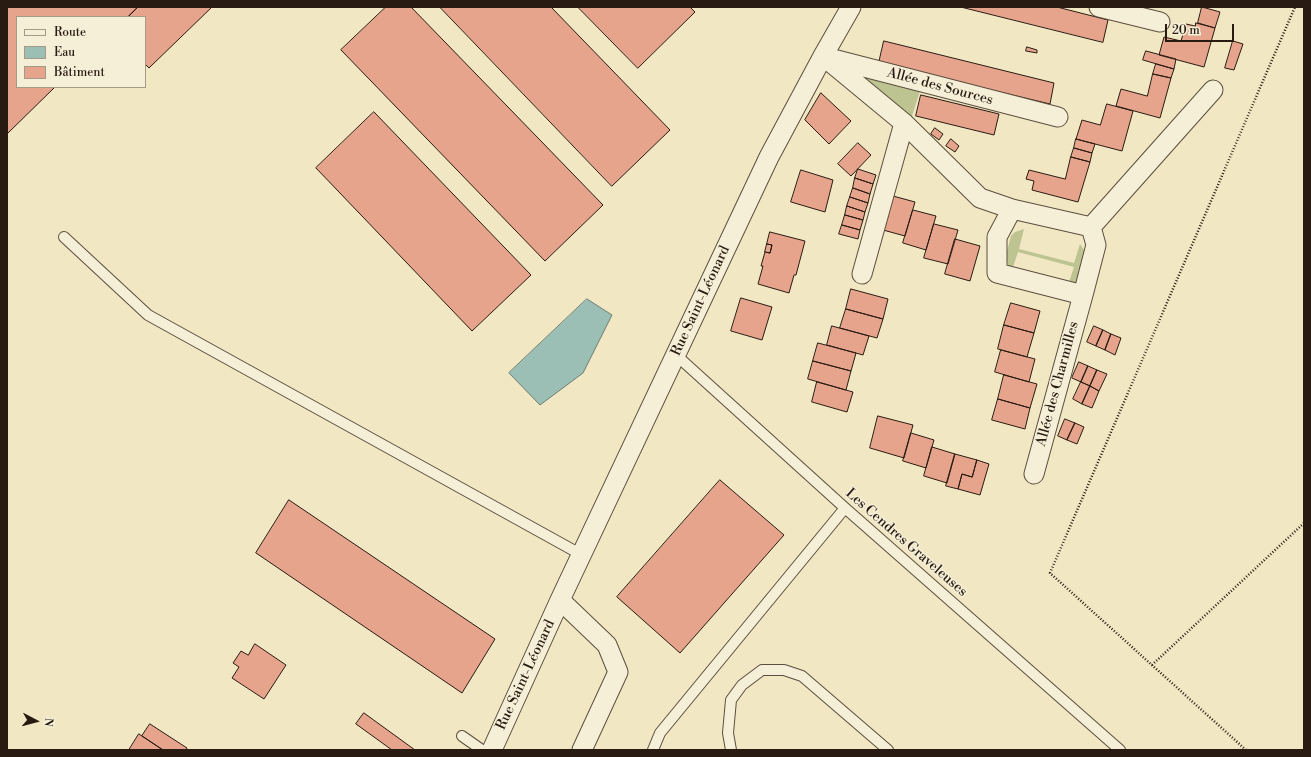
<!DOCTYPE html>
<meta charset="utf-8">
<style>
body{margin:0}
#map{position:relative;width:1311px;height:757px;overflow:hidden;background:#f1e7c3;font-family:"Libre Bodoni",serif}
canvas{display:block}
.frame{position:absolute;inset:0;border:8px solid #291b11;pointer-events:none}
.legend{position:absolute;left:16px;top:16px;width:130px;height:72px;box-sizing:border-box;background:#f6efd8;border:1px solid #a49a88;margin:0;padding:5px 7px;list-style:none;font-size:12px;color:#291b11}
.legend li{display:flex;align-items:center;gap:8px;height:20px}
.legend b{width:20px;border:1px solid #a49a88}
.north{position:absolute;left:16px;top:701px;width:40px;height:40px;-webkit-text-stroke:3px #f6efd8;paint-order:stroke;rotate:96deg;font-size:11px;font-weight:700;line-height:16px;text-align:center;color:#291b11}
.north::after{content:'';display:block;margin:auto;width:14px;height:18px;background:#291b11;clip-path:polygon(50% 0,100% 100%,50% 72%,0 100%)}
.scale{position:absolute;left:1165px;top:24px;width:69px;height:18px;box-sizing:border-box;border:2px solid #291b11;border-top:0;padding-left:5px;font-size:12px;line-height:14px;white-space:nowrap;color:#291b11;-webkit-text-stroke:3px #f6efd8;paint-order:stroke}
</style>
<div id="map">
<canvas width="1311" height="757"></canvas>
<div class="frame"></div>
<ul class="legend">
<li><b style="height:5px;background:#f6efd8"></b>Route</li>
<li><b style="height:11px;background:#9bbfb5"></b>Eau</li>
<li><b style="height:11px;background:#e7a48c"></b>Bâtiment</li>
</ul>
<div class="north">N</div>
<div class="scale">20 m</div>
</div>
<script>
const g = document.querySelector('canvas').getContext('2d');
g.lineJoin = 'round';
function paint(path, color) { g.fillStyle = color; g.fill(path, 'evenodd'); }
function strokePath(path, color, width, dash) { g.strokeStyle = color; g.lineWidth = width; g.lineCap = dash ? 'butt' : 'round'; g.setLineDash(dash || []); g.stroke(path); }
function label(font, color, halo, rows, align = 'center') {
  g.font = font + ' "Libre Bodoni",serif'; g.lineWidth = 3; g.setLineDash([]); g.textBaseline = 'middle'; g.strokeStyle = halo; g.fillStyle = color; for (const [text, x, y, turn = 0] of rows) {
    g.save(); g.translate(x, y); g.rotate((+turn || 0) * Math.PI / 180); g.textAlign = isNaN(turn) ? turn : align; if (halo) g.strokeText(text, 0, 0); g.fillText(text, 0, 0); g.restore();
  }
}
paint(new Path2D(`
 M863 77 920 91 911 119Z
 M1024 229 1019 249 1074 263 1080 244 1086 253 1079 282 1068 285 1074 267 1018 252 1012 270 1008 265 1006 255 1011 236 1015 232Z`), '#bec491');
const water = new Path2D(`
 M587 299 612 315 583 373 540 405 509 373Z`);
paint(water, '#9bbfb5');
strokePath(water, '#6d7d73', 1);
const building = new Path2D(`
 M7 7H138L128 17H17V87H55L7 134Z
 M138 7H212L149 68 145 64V17H128Z
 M386 7H411L603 205 545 261 341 50Z
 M440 7H551L670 130 612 186Z
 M578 7H690L695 12 638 68Z
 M961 7H1057L1108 20 1103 42Z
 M1202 7 1220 12 1215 28 1198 23Z
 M1196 23 1215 28 1204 67 1159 55 1164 37 1181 41 1186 24 1195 26Z
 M884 41 1054 83 1050 104 879 63Z
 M1233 41 1243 44 1234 70 1225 68Z
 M1027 47 1037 50V53L1026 51Z
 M1146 51 1176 59 1174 69 1143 60Z
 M1156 64 1174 69 1171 78 1153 74Z
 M1153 74 1171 78 1160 118 1116 106 1121 89 1147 96Z
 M821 93 851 121 829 144 805 120Z
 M921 95 999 114 994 135 916 116Z
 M1107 104 1133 111 1122 151 1076 139 1082 120 1100 125Z
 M374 112 531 275 472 331 316 168Z
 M935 128 943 134 939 140 931 134Z
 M951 139 959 146 955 152 946 146Z
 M1076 139 1095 144 1092 153 1074 148Z
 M858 143 871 155 851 176 838 164Z
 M1074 148 1092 153 1090 162 1071 157Z
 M1071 157 1090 162 1078 202 1032 190 1034 181 1026 179 1029 170 1065 179Z
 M858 169 876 175 873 184 855 178Z
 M801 170 833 180 825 212 791 202Z
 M855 178 873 184 870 194 853 188Z
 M853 188 870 194 868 203 850 197Z
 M893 196 915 202 905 236 883 230Z
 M850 197 868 203 865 212 847 206Z
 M847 206 865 212 863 220 845 215Z
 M913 210 936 216 926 250 903 243Z
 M845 215 863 220 860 230 842 225Z
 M934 224 958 230 948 264 924 258Z
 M842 225 860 230 858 239 839 234Z
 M770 232 805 241 796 275H794L789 293 758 284 763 266H761L765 252 770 253 772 245 767 244Z
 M955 239 980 246 970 281 945 274Z
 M767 244 772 245 770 253 765 252Z
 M851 289 888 299 883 319 846 309Z
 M741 298 772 307 762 340 731 331Z
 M1011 303 1040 311 1034 333 1004 325Z
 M846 309 883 319 877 338 840 328Z
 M1004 325 1034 333 1027 357 998 349Z
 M832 326 869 336 863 355 827 345Z
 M1094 326 1103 330 1096 346 1087 342Z
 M1103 330 1111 334 1105 350 1096 346Z
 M1111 334 1121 338 1115 355 1105 350Z
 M818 343 856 353 851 371 813 361Z
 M1001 350 1035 359 1029 382 995 372Z
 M813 361 851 371 846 390 808 379Z
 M1079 362 1088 366 1081 382 1072 378Z
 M1088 366 1097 370 1090 386 1081 382Z
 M1097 370 1107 374 1099 391 1090 386Z
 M1004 375 1037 384 1030 408 998 399Z
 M817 382 853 392 847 412 812 402Z
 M1081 382 1090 386 1082 404 1073 399Z
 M1090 386 1099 391 1092 408 1082 404Z
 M998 399 1030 408 1025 429 992 420Z
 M878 416 913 425 904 458 870 448Z
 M1065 419 1075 423 1067 440 1058 436Z
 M1075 423 1084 427 1077 444 1067 440Z
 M911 433 934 440 926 468 903 461Z
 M932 447 955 454 947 483 924 476Z
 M955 454 977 460 972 477 962 474 958 489 946 486Z
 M977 460 989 464 980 495 958 489 962 474 972 477Z
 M720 480 784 535 680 653 617 597Z
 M289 500 495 639 462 693 256 553Z
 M255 644 286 665 264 699 232 678 239 667 233 663 241 651 248 655Z
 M364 713 415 750H392L356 724Z
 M150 724 187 748 186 750H163L142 736Z
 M139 734 163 750H129Z`);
paint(building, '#e7a48c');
strokePath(building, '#291b11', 1);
const service = new Path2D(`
 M64 237 148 315 582 555
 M676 355 845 508 1120 750
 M462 736 482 750
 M653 750 660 733 845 508
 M731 750 728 733 731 700 742 685 762 670H784L802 676 888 750`);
const minor = new Path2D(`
 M1099 7 1160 22
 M823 56 904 123 980 198 1012 209 997 237V273L1083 295 1096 245 1091 227 1012 209
 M829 58 1058 117
 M1091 227 1213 90
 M862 274 904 123
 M1034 474 1083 295
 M560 600 607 645 618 672 582 750
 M492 750 560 600 769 157 823 56 851 7`);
strokePath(service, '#5b4e3e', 12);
strokePath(minor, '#5b4e3e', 21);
strokePath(new Path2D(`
 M1152 665 1304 523
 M1246 750 1050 573 1295 7`), '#291b11', 2.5, [1, 2]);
strokePath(service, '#f6efd8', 10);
strokePath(minor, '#f6efd8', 19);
label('14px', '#291b11', '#f6efd8', [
 ["Allée des Sources",940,87,15],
 ["Rue Saint-Léonard",701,301,-65],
 ["Allée des Charmilles",1058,384,-75],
 ["Les Cendres Graveleuses",906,543,41],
 ["Rue Saint-Léonard",526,675,-65]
]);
</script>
